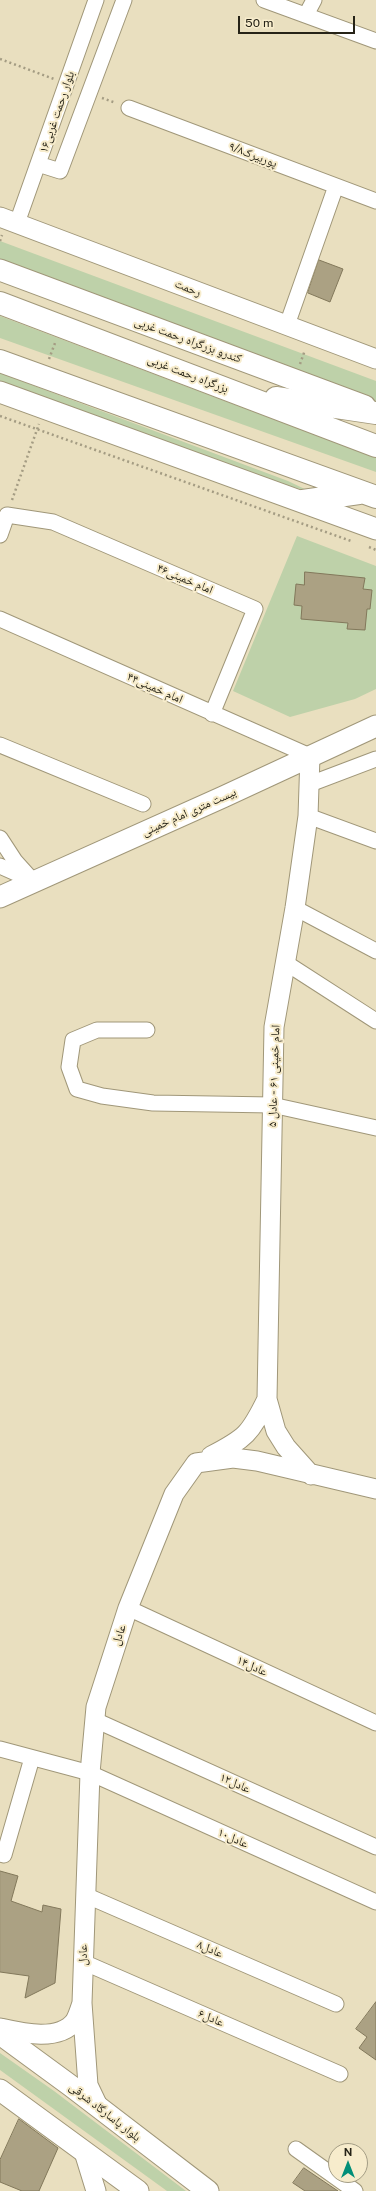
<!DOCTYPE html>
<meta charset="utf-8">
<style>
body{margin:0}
#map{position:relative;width:376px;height:2191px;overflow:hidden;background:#e9dfbf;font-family:"Public Sans",sans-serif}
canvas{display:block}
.north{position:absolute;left:328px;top:2143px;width:40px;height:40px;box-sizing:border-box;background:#f7eccc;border:1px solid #a39c84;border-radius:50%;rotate:0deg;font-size:11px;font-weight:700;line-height:16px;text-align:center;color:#262317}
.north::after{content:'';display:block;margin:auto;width:14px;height:18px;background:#028f78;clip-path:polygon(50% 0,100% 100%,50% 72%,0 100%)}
.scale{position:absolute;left:238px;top:16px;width:117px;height:18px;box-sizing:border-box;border:2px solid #262317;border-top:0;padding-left:5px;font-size:12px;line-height:14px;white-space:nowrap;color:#262317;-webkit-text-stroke:3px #f7eccc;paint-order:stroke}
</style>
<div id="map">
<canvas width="376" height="2191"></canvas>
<div class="north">N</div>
<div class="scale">50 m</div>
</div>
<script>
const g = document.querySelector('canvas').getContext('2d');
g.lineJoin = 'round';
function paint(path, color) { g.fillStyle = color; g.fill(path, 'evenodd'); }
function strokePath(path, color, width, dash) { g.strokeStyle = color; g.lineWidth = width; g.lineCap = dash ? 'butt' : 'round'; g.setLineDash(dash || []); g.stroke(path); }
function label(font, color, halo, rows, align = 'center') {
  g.font = font + ' "Public Sans","Noto Naskh Arabic",sans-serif'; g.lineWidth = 4; g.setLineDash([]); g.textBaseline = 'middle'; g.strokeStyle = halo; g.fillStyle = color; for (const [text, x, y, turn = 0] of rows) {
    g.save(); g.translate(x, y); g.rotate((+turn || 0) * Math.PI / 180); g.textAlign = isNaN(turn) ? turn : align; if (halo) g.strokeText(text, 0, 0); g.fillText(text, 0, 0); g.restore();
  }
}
paint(new Path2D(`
 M0 241 376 381V401L0 262Z
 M0 316 376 458V472L0 338Z
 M0 373 288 481 311 492 275 482 0 381Z
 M297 536 376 566V689L355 699 290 717 233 691Z
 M0 2053 54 2091 186 2191H167L0 2070Z`), '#bed1a9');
const building = new Path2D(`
 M319 260 343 269 330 302 308 293Z
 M305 572 365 578 363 589 372 590 370 609H367L365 630 347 629 348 623 301 619 302 606 294 605 296 584 304 585Z
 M0 1871 18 1876 11 1901 42 1912 43 1905 61 1909 55 1983 25 1998 29 1976 0 1972Z
 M376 2002V2060L359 2048 367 2037 356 2029Z
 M19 2119 58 2148 39 2191H22L0 2182V2160Z
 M304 2168 338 2191H305L293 2183Z`);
paint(building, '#aba183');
strokePath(building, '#82785b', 1);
const minor = new Path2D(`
 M264 0 376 41
 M306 15 314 0
 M129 108 376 201
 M38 164 60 171 124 0
 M17 223 96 0
 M287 325 336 186
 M0 535 7 515 53 522 255 609 212 714
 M0 619 310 756
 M0 745 143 804
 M310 784 376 759
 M308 816 376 841
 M0 838 15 861 33 881
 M0 866 29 879
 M295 908 376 951
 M286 963 376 1021
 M147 1030H97L73 1040 69 1067 77 1089 102 1096 153 1103 272 1105 376 1128
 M128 1608 376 1723
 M95 1720 376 1847
 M0 1749 90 1773 376 1902
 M0 1854 4 1855 32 1758
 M85 1895 336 2004
 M83 1962 340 2074
 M296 2149 355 2191`);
const tertiary = new Path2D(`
 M0 217 376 359
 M310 756 308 816 295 908 274 1027 267 1399 276 1431 286 1447 311 1475
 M211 1456C246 1438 250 1434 267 1399
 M0 2028C22 2033 59 2042 75 2021 78 2016 80 2009 82 2003
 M98 2106 88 2085 82 2003 90 1773 96 1707 128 1608 174 1494 196 1463 233 1458 257 1461 376 1489
 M84 2152 96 2191`);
const secondary = new Path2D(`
 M0 270 365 406
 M0 392 376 529
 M0 897 223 797 376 726
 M0 2034 71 2086 208 2191
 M0 2090 138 2191`);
const trunk = new Path2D(`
 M0 303 376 446
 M0 361 376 497
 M276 398 376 413
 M303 501 359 493`);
strokePath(minor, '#a09779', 17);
strokePath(tertiary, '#a09779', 21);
strokePath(secondary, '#a09779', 23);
strokePath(trunk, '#a09779', 24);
strokePath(new Path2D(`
 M0 59 54 79
 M102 98 116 103
 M0 241 2 235
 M49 359 55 343
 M300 364 305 350
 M0 416 351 541
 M12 500 39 424
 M369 547 376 550`), '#a49c83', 2.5, [2, 3]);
strokePath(minor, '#fff', 15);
strokePath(tertiary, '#fff', 19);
strokePath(secondary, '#fff', 21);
strokePath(trunk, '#fff', 22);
label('12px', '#262317', '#f7eccc', [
 ["بلوار رحمت غربی۱۶",57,112,-71],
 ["پوربیرک۹/۸",253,155,21],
 ["رحمت",188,288,21],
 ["کندرو بزرگراه رحمت غربی",188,340,20],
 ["بزرگراه رحمت غربی",188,374,21],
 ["امام خمینی۴۶",185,579,23],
 ["۴۴امام خمینی",155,688,24],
 ["بیست متری امام خمینی",189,812,-24],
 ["امام خمینی ۶۱ - عادل ۵",274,1076,-88],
 ["عادل",119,1635,-71],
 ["عادل۱۴",252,1666,25],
 ["عادل۱۲",235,1783,24],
 ["عادل۱۰",233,1838,24],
 ["۸عادل",210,1949,23],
 ["عادل",83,1955,-89],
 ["عادل۶",211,2018,23],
 ["بلوار پاسارگاد شرقی",105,2112,38]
]);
</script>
